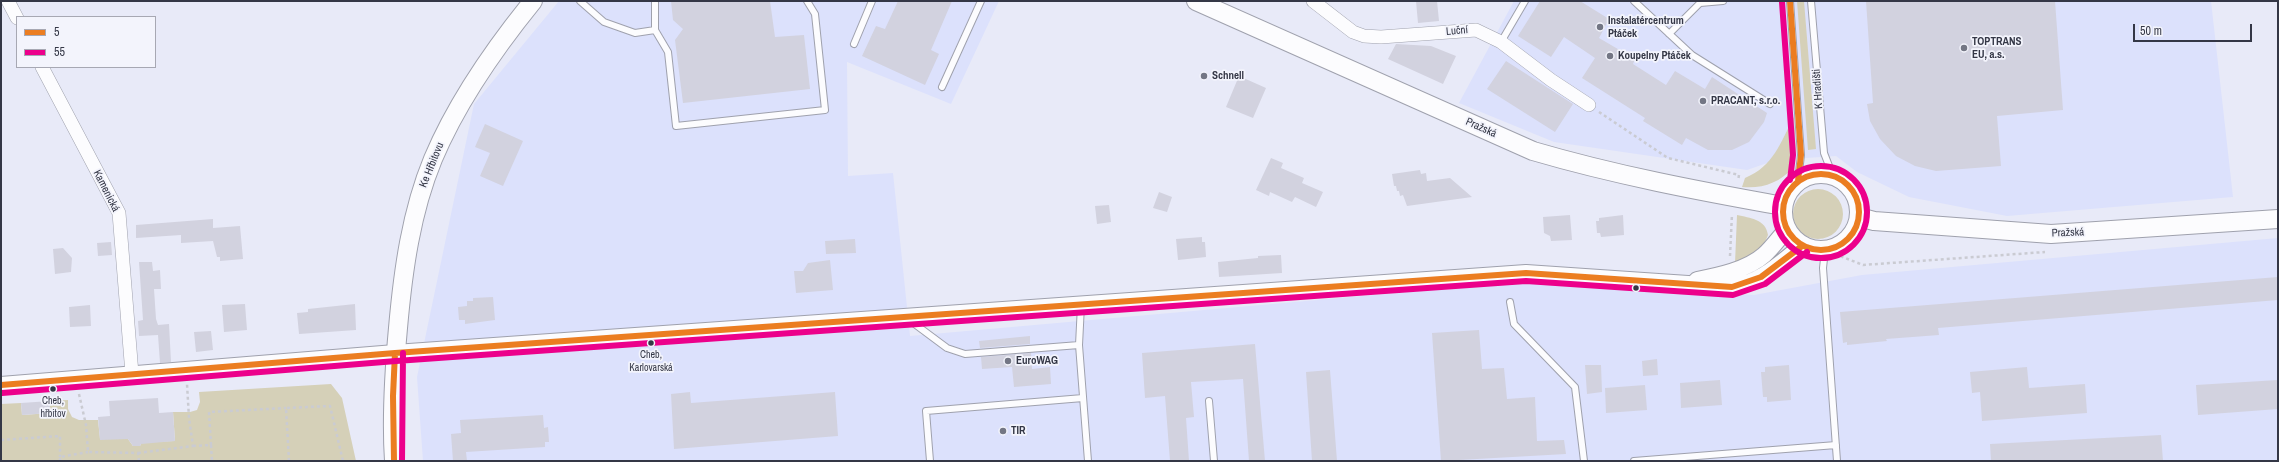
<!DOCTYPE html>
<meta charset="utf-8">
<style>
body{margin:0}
#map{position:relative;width:2279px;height:462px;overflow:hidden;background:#e8eaf8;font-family:"Archivo Narrow",sans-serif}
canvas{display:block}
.frame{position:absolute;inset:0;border:2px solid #343746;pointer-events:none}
.legend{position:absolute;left:16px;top:16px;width:140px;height:52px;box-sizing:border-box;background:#f3f4fc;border:1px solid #a7a8b3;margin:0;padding:5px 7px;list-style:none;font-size:12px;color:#343746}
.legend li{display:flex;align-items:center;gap:8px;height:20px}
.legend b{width:20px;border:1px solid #a7a8b3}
.scale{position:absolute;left:2133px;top:24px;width:119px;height:18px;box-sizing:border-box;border:2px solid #343746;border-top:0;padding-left:5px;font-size:12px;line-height:14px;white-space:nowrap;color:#343746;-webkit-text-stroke:3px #f3f4fc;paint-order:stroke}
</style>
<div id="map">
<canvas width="2279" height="462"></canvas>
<div class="frame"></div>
<ul class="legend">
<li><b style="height:5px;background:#eb7d21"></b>5</li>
<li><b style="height:5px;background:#ec008b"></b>55</li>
</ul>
<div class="scale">50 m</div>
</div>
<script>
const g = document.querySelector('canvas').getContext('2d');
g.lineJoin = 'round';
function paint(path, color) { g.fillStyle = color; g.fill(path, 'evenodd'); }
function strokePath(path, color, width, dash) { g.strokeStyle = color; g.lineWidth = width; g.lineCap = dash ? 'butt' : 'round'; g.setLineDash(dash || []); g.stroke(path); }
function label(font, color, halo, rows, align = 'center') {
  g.font = font + ' "Archivo Narrow",sans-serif'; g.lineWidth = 3.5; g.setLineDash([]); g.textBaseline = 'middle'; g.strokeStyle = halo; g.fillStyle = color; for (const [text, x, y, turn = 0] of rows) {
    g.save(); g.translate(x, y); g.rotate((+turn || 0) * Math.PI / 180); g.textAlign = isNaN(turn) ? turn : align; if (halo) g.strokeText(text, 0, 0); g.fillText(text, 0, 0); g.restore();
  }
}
paint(new Path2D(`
 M559 1H999L951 104 847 62 848 176 893 173 910 336 1521 282 1754 295 1862 275 2278 238V461H423L417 377 474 104Z
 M1514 1H2211L2233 197 2007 216 1909 197 1857 172 1836 156 1776 160 1747 170 1554 142 1459 103Z`), '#dce1fc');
paint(new Path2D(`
 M1797 1H1804L1816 149 1808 150Z
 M1794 117 1796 152 1793 168C1779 183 1762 189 1742 187L1745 178C1774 166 1780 143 1794 117Z
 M1793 214a25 25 0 1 1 50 0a25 25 0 1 1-50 0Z
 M1737 215C1750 218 1766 219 1768 235 1762 252 1750 257 1735 263Z
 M331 384 342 398 356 461H1V404L21 403 22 415 50 413V401L68 400V409L72 417 79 420H98L100 439H128L133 446H140L142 442 175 441 173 412H190L197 410 200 402 199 392Z`), '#d5d0b8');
paint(new Path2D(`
 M671 1H770L775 37 804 35 810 89 683 103 675 40 683 29 673 20Z
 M898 1H952L931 50 939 54 925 85 862 56 876 26 885 29Z
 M1416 1H1437L1439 21 1418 23Z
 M1540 1H1580L1609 19 1599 38 1635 59 1633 64 1666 85 1675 71 1705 89 1712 77 1767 113 1764 122 1749 142 1732 150H1708L1686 138 1682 145 1643 121 1645 118 1582 78 1595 58 1564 37 1551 57 1518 36Z
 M1866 1H2055L2063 110 1997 116 2001 166 1936 171 1915 166 1896 156 1880 139 1870 121 1867 104 1873 103Z
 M1396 44 1431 46 1456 56 1443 84 1388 59Z
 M1506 61 1573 104 1555 132 1487 89Z
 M1239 76 1266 88 1253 118 1226 107Z
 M485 124 523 141 503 186 480 176 490 153 475 147Z
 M1271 158 1283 163 1281 168 1304 178 1302 183 1323 192 1316 207 1295 197 1292 202 1270 192 1269 196 1256 190Z
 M1420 170 1421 174 1426 173 1427 181 1450 178 1472 197 1407 206 1403 195 1400 196 1399 191H1397L1396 186H1394L1392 174Z
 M1159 192 1172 197 1167 212 1153 208Z
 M1109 205 1111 222 1097 224 1095 206Z
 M1570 215 1572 240 1551 241 1550 236 1544 233 1543 217Z
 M1623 215 1624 235 1601 237 1600 233H1597L1596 221H1599V218Z
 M213 219V228L240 226 243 259 220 261V257H217L213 241 181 243V235L136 238V225Z
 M1202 237V242H1205L1206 257 1178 260 1176 239Z
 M855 239 856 253 826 254 825 241Z
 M111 242 112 255 98 256 97 243Z
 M63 248 72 258 71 272 55 274 53 249Z
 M1281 255 1282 273 1219 277 1218 262 1258 258V256Z
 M830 260 833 290 796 293 794 271H803L808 263Z
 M139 262H152L153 271 160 270 161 289H154L156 319 158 325 169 324 171 362 160 363 158 335 139 336 138 321 143 320Z
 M2278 277V300L1938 328 1939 335 1886 339 1887 341 1847 345V342L1843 343 1840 312Z
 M493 297 495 320 465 324V320H459L458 307 467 306V301H473V298Z
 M245 304 247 330 224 332 222 305Z
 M355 304 356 330 299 334 297 313 308 312V309Z
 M90 305 91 326 70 327 69 307Z
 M1479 330 1482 369 1504 368 1507 399 1535 397 1537 441 1564 440 1566 454 1441 461 1432 333Z
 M211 331 213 350 196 352 194 332Z
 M1030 336V344L980 348 979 341Z
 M1255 344 1265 461H1249L1243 379 1191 382 1194 417 1186 418 1189 461H1170L1165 396 1145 398 1142 353Z
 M1031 353 1032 369 1050 367 1051 384 1014 387 1012 367 982 369 981 357Z
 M1657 359 1658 375 1643 376 1642 361Z
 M1585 365H1601L1602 392 1587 394Z
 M1789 365 1791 400 1767 402V397H1763L1761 372H1765V367Z
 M2027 367 2029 388 2085 384 2087 413 1982 421 1980 392 1972 393 1970 372Z
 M1330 370 1337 461H1312L1306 372Z
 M1720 380 1722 405 1681 408 1680 383Z
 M2278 380V409L2198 415 2196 385Z
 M1645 385 1647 410 1606 413 1605 388Z
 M690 392 691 403 835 392 838 436 674 449 671 394Z
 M158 398 159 413 173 412 175 441 141 444 140 446H133L128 439 100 440 98 417 110 416 109 401Z
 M50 401V413L22 415 21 403Z
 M543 415 544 428 548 427 549 442H545V447L466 452 467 461H453L451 434 461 433 460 420Z
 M2161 435 2163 461H1991L1990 444Z`), '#d2d2df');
const service = new Path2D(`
 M580 1 604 22 635 33 655 30
 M655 1V30L668 52 676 126 825 110 815 14 807 1
 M1634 1 1692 55 1770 104
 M1790 1 1801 155 1798 181
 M1811 1 1824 153 1833 176
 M1669 34 1700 3 1723 1
 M1501 42 1525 1
 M854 44 872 1
 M942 87 981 1
 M1825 250 1823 268 1837 461
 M1510 302 1514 324 1575 387 1584 461
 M1081 305 1079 345 1088 461
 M908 319 947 348 965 354 1079 345
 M1209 401 1214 461
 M930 461 926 411 1083 398
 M1634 461 1836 445`);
const minor = new Path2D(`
 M8 1 17 18
 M1313 1 1353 32 1364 36 1381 37 1476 30 1501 42 1551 80 1589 105
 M42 67 119 213 132 374`);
const tertiary = new Path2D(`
 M1697 280C1718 276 1747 270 1764 255 1772 248 1779 238 1787 229
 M1 385 395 353 1526 273 1732 287C1761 283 1780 263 1802 246`);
const secondary = new Path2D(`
 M1196 1 1533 151C1615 175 1699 191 1783 206
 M1783 212a38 38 0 1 1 76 0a38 38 0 1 1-76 0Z
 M1859 217 1874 221 2051 234 2278 219
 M394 461C391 417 394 372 398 328 403 271 411 212 433 159 457 102 494 49 533 1`);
strokePath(service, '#9fa1ad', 8);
strokePath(minor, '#9fa1ad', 14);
strokePath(tertiary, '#9fa1ad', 18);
strokePath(secondary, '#9fa1ad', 20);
strokePath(new Path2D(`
 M1599 112 1668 158 1739 175 1738 181
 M1835 254 1863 265 2045 252
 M1730 256 1732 214
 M79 394 86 425 88 452 138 453 139 461
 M1 440 60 436V457
 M211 445 209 412 286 408
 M193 446 211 445 212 461
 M138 453 193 446 189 418 187 384
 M60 461V457L88 452
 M289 461 286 408 330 406 343 461`), '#cacbd2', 2.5, [3, 3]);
strokePath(service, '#fcfcfe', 6);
strokePath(minor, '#fcfcfe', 13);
strokePath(tertiary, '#fcfcfe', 16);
strokePath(secondary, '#fcfcfe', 18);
strokePath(new Path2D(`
 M1790 1 1801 155 1798 181
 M1783 212a38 38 0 1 1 76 0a38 38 0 1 1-76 0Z
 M1 385 395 353 1526 273 1732 287 1761 277 1802 246
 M394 461 393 396 395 353`), '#eb7d21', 6);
strokePath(new Path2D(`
 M1782 2 1793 155 1790 180
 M1775 212a46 46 0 1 1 92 0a46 46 0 1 1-92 0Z
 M2 393 396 361 1526 281 1733 295 1765 284 1807 252
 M402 461 403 353`), '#ec008b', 6);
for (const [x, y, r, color] of [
 [1600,27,4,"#737684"],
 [1964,48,4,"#737684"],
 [1610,56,4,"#737684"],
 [1204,76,4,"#737684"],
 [1703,101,4,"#737684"],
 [1636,288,3.5,"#343746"],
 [651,343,3.5,"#343746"],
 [1008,361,4,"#737684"],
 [53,389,3.5,"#343746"],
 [1003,431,4,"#737684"]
]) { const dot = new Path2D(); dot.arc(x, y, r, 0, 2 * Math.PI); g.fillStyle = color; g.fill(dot); strokePath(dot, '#f3f4fc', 1.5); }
label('10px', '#343746', '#f3f4fc', [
 ["Cheb,",651,355],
 ["Karlovarská",651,368],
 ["Cheb,",53,401],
 ["hřbitov",53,414]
]);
label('bold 11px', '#343746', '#f3f4fc', [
 ["Instalatércentrum",1608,21],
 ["Ptáček",1608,34],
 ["TOPTRANS",1972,42],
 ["EU, a.s.",1972,55],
 ["Koupelny Ptáček",1618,56],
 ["Schnell",1212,76],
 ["PRACANT, s.r.o.",1711,101],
 ["EuroWAG",1016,361],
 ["TIR",1011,431]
], 'left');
label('11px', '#343746', '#f3f4fc', [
 ["Luční",1457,31,-5],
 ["K Hradišti",1818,89,-94],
 ["Pražská",1481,128,24],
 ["Ke Hřbitovu",432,165,-68],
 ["Kamenická",106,191,63],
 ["Pražská",2068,233,-2]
]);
</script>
